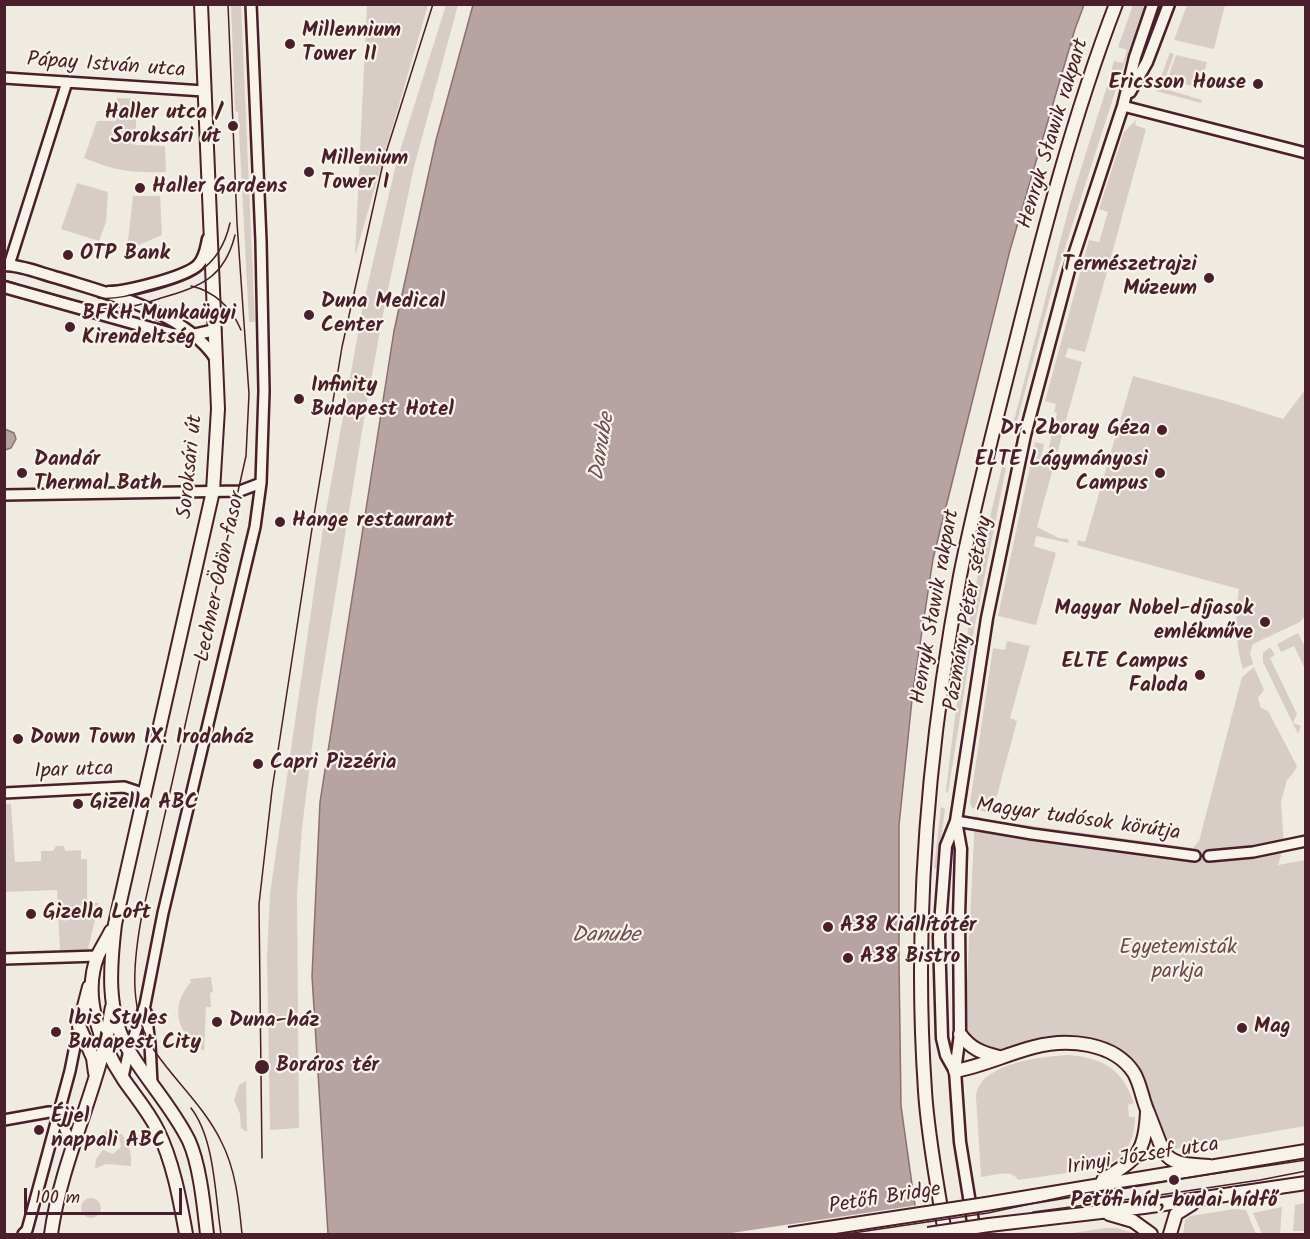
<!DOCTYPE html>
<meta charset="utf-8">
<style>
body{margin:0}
#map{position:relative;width:1310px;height:1239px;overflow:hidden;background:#f0ebe0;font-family:Kalam,sans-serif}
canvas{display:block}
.frame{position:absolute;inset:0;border:6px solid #4a1f2b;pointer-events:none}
.scale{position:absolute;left:24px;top:1188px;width:158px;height:27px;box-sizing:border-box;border:3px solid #4a1f2b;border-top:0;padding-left:8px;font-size:18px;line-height:21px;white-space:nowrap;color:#4a1f2b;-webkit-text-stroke:4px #f7f3e8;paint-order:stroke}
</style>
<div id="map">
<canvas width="1310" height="1239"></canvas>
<div class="frame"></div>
<div class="scale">100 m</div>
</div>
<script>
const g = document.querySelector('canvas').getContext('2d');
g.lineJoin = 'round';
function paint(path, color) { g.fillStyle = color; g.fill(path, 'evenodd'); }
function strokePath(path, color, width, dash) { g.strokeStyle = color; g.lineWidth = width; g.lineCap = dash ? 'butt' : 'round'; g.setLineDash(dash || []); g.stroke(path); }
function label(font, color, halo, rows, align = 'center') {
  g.font = font + ' Kalam,sans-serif'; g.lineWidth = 4.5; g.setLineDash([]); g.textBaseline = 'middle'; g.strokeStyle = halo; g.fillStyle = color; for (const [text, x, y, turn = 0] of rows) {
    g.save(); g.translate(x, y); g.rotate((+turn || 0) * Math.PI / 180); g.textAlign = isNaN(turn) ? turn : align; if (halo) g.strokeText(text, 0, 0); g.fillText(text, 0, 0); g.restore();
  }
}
paint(new Path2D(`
 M231 5H241L255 322H249L238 112 235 111Z
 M367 5H428L355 256Z
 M446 5H458L414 167 385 304 366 407 317 707 302 828 297 895 299 1128 270 1130 267 956 270 894 324 522 364 300 397 160Z
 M1133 5H1145L1119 79 1110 76 1114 61 1123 63 1127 50 1118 47Z
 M1187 5H1225L1214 49 1174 40Z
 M1170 52 1174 54 1162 88 1202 100 1201 103 1156 91Z
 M1176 55 1207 62 1200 88 1167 80Z
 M1108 83 1117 86 1055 279 1015 429 1012 428 1069 207Z
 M117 98 137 99 135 145 165 146 166 172C130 173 117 171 84 158L97 121H116Z
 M1136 120 1135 125 1146 129 1085 352 1068 348 1065 357 1082 362 1037 527 1059 538 1068 539 1069 543 1036 536 1034 546 1056 553 1036 625 998 616 1035 442 1044 444 1040 462 1045 463 1057 413 1054 412 1056 404 1045 401 1089 240 1099 242 1108 212 1099 209 1124 132Z
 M77 183 108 192 106 222 99 241 61 229Z
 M133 196H160L162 235 127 250Z
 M1133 376 1226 401 1283 419 1305 390V616L1300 622 1253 644 1250 653 1253 664 1243 669C1235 645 1235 614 1239 589L1077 545 1078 540 1085 542Z
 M1002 467 1006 468 974 630 948 793 946 791C958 682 975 573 1002 467Z
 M1298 633 1305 647V669L1294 646 1281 652 1277 644Z
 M1007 641 1030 646 1010 718 1017 721 992 814 972 808 970 803 993 648 1005 650Z
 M1270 647 1275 655 1270 658 1297 714 1293 723 1301 726 1298 734 1263 662V653Z
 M1254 667 1264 690 1258 698 1261 708 1268 711 1297 766 1294 772 1287 780 1281 801 1284 846 1278 865 1305 860V1126L1163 1151 1127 1065 1081 1044 1001 1058 975 1043 969 1036 965 1023 975 816 990 820 1193 848 1199 841 1242 677Z
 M4 804H11L15 862 41 861V851H53L56 846H63L66 851 81 850V859H87V902L99 903 88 949 60 950 57 890 5 892Z
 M941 807 945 809 937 869 934 868Z
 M211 977 213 992 210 993 211 1007H206L204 1051C178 1034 168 1008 191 982L190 979Z
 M1070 1055C1105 1059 1122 1069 1134 1103L1128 1105 1129 1117H1135C1135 1144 1122 1163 1094 1169L1018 1180C1012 1168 992 1176 981 1177L976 1097C978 1063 1044 1056 1070 1055Z
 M246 1081 247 1131H245L241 1128 240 1114 234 1100 239 1085Z
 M109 1128C125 1129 133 1151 131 1166L106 1164 95 1169 96 1159 103 1150 113 1154 121 1147 119 1136 109 1132 105 1136 103 1134Z
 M81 1208a10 10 0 1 1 20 0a10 10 0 1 1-20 0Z
 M1305 1203V1231H1293L1295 1205Z
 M1282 1207 1280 1234H1262L1253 1213Z
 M1235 1209 1246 1210 1256 1234H1183L1185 1220 1190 1216Z
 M1105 1228H1117L1137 1234H1066Z`), '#d8cdc6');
const water = new Path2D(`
 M473 5H1084L1075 29 1010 250 933 559 913 690 899 825V963L901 1106 919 1234H328L312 976 320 802 394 331 436 140Z
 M5 429 14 433 16 439 11 448 5 450Z`);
paint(water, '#b7a4a2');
strokePath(water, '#8b6f72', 1.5);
paint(new Path2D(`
 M918 1205 922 1234H725Z`), '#f0ebe0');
strokePath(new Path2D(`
 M1071 44 1080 47`), '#8b6f72', 3);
const minor = new Path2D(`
 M4 78 204 91
 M1123 106 1306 153
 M9 265 67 82
 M4 495 240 491 261 483
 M4 793 124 787 145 794
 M956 821 1032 834 1195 856
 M1209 856 1253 852 1306 841
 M4 959 98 956
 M146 1012 150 1044 152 1084
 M123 1077 129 1050 145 1005 163 913 255 527 261 483 264 391 261 241 251 4
 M58 1113 73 1148
 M4 1120 49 1112 58 1113
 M23 1234 27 1230 70 1071 79 1026`);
const tertiary = new Path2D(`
 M1130 92 1147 62 1169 4
 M4 265C22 265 42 274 58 278 109 294 185 312 216 359
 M4 287 172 334 193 335 215 330
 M109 292C127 292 186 277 198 265 205 258 206 248 208 239
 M956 821 961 849 959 917 960 1034 955 1071 960 1142 975 1234
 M955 1071 946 1055 942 1038 939 937 946 846 956 821 987 618 1025 435 1069 270 1123 106 1135 57 1153 4`);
const secondary = new Path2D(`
 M201 4 218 409 213 491 115 924C110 966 106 1012 128 1049 147 1081 173 1108 189 1141 200 1165 204 1208 207 1234
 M111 931C107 939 102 947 98 955 81 997 101 1045 124 1080 135 1096 148 1111 157 1129 173 1161 180 1200 186 1234
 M89 987 79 1026 93 1058 95 1073
 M960 1034C971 1049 982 1053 999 1057
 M955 1071C982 1066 1007 1054 1034 1047 1067 1038 1114 1042 1134 1073 1141 1085 1142 1099 1148 1112 1153 1125 1158 1138 1163 1151 1174 1167 1192 1164 1209 1166
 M1103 1180C1137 1158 1145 1154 1147 1112
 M986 1204 1306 1151
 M1109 1214 1133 1221 1151 1234
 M989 1225 1144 1207 1306 1183
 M51 1234C60 1170 88 1110 104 1048 108 1035 109 1021 112 1007
 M945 1234C938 1187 928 1139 925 1091 913 917 928 747 960 576 975 500 995 424 1014 349 1043 233 1073 116 1116 4
 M1170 1234 1176 1214 1192 1204`);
strokePath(minor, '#4a1f2b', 14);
strokePath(tertiary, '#4a1f2b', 15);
strokePath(secondary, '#4a1f2b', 16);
strokePath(minor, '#f7f3e8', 9);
strokePath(tertiary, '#f7f3e8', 10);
strokePath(secondary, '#f7f3e8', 12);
strokePath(new Path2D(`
 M228 4 237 223 249 394 246 456 141 920C133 965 128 1014 156 1053 177 1083 205 1108 221 1141 236 1170 239 1203 242 1234
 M4 280C38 290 83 306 118 307 132 308 145 303 158 299 198 287 224 280 235 235
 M191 286C214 291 232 308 241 330
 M98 298C115 300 132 295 149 290 190 279 219 271 230 223
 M191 1108C215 1139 215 1196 221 1234
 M262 1158 259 904 272 790 315 509 342 347 384 159 433 4
 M1033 1212 1153 1196 1260 1180 1306 1171
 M846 1234 988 1213 1072 1195 1306 1160`), '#4a1f2b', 1.5);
const secondaryBridge = new Path2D(`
 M789 1234 986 1204
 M928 1234 989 1225`);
strokePath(secondaryBridge, '#4a1f2b', 16, []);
strokePath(secondaryBridge, '#f7f3e8', 12);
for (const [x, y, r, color] of [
 [290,44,6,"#4a1f2b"],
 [1258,84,6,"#4a1f2b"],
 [233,126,6,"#4a1f2b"],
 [309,172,6,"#4a1f2b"],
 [140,188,6,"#4a1f2b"],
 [68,255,6,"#4a1f2b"],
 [1209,278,6,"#4a1f2b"],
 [309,315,6,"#4a1f2b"],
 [70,327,6,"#4a1f2b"],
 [299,399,6,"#4a1f2b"],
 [1162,430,6,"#4a1f2b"],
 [22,473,6,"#4a1f2b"],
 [1160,473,6,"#4a1f2b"],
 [280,522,6,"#4a1f2b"],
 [1265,622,6,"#4a1f2b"],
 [1200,675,6,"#4a1f2b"],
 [18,739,6,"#4a1f2b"],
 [258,764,6,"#4a1f2b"],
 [78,804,6,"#4a1f2b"],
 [31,914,6,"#4a1f2b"],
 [828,927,6,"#4a1f2b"],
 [848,958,6,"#4a1f2b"],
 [217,1022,6,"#4a1f2b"],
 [1242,1028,6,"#4a1f2b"],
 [56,1032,6,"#4a1f2b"],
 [262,1067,8,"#4a1f2b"],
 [39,1130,6,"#4a1f2b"],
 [1174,1180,6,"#4a1f2b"]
]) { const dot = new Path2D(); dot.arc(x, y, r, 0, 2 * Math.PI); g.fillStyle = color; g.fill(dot); strokePath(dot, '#f7f3e8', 2); }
label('bold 21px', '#4a1f2b', '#f7f3e8', [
 ["Millennium",302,32],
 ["Tower II",302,56],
 ["Ericsson House",1246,84,"right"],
 ["Haller utca /",221,114,"right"],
 ["Soroksári út",221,138,"right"],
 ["Millenium",321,160],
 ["Tower I",321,184],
 ["Haller Gardens",152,188],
 ["OTP Bank",80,255],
 ["Természetrajzi",1197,266,"right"],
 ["Múzeum",1197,290,"right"],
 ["Duna Medical",321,303],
 ["Center",321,327],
 ["BFKH Munkaügyi",82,315],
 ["Kirendeltség",82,339],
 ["Infinity",311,387],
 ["Budapest Hotel",311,411],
 ["Dr. Zboray Géza",1150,430,"right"],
 ["Dandár",34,461],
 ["Thermal Bath",34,485],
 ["ELTE Lágymányosi",1148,461,"right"],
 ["Campus",1148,485,"right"],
 ["Hange restaurant",292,522],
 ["Magyar Nobel-díjasok",1253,610,"right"],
 ["emlékműve",1253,634,"right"],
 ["ELTE Campus",1188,663,"right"],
 ["Faloda",1188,687,"right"],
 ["Down Town IX. Irodaház",30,739],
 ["Capri Pizzéria",270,764],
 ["Gizella ABC",90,804],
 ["Gizella Loft",43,914],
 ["A38 Kiállítótér",840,927],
 ["A38 Bistro",860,958],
 ["Ibis Styles",68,1020],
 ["Budapest City",68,1044],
 ["Duna-ház",229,1022],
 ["Mag",1254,1028],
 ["Boráros tér",276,1067],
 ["Éjjel",51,1118],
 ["nappali ABC",51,1142],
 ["Petőfi híd, budai hídfő",1174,1202,"center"]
], 'left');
label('21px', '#4a1f2b', '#f7f3e8', [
 ["Pápay István utca",106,67,4],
 ["Henryk Sławik rakpart",1055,134,-73],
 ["Soroksári út",192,467,-84],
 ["Lechner Ödön fasor",222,577,-78],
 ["Henryk Sławik rakpart",937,607,-80],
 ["Pázmány Péter sétány",970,614,-80],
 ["Ipar utca",74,772,-2],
 ["Magyar tudósok körútja",1078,821,8],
 ["Irinyi József utca",1143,1158,-9],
 ["Petőfi Bridge",885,1200,-9]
]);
label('21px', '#6e4a52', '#f7f3e8', [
 ["Egyetemisták",1178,949],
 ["parkja",1178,973]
]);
label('italic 22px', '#704e55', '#f7f3e8', [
 ["Danube",604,447,-81],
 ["Danube",606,937]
]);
</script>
